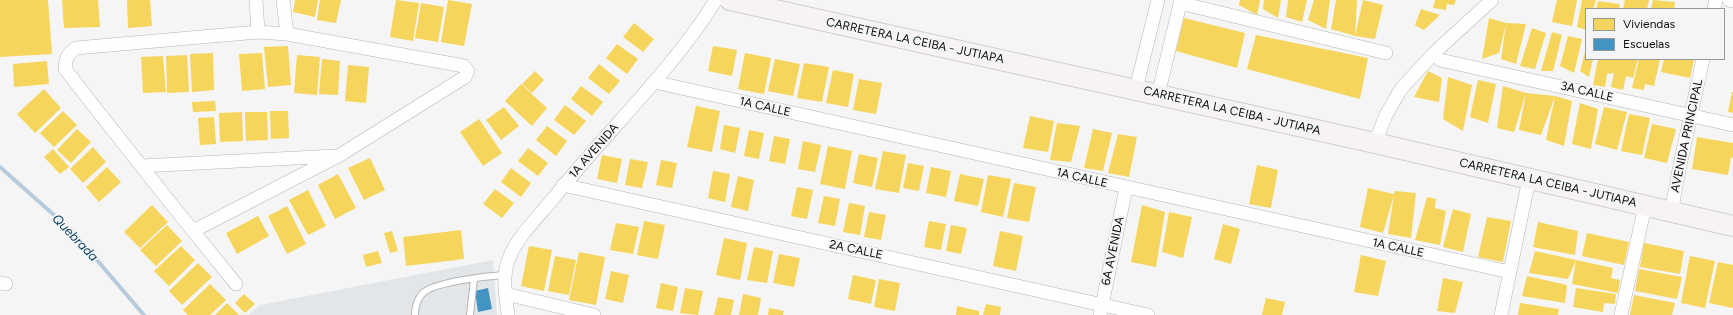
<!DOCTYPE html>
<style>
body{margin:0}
#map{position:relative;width:1733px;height:315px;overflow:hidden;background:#f5f5f5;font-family:Figtree,sans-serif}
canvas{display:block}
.legend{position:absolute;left:1585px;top:8px;width:140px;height:52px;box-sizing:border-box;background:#f4f5f6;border:1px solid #979898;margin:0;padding:5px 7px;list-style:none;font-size:12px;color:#0b0c0c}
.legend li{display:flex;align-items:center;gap:8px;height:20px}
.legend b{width:20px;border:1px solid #979898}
</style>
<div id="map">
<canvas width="1733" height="315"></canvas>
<ul class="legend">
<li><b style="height:11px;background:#f6d55c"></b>Viviendas</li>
<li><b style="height:11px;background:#4393c3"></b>Escuelas</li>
</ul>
</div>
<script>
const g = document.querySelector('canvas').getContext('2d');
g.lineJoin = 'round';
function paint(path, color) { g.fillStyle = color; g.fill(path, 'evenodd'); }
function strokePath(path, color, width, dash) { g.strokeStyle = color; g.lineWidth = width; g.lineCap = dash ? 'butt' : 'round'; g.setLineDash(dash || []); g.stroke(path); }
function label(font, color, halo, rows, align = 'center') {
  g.font = font + ' Figtree,sans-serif'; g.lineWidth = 4; g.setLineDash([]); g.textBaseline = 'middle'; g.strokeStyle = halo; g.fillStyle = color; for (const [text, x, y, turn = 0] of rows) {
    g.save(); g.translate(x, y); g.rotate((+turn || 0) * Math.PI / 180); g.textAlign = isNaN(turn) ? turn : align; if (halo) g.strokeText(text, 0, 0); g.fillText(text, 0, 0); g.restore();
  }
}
paint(new Path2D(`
 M493 260 497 315H248L260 305Z`), '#e2e6e9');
paint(new Path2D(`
 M0 0H48L52 54 0 57Z
 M62 0H98L100 27 64 28Z
 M127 0H150L152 26 128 28Z
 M295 0H318L315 17 293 12Z
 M320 0H341L336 23 317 20Z
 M396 0 419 3 413 41 390 37Z
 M448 0 472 4 464 46 441 42Z
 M1240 0H1260L1257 15 1239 5Z
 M1264 0H1281L1278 18 1263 9Z
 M1288 0H1307L1302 22 1286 17Z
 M1314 0H1330L1326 29 1308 20Z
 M1336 0H1357L1355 36 1331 29Z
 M1363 0 1383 5 1375 39 1355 36Z
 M1435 0H1456L1454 5 1447 4 1446 10 1433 8Z
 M1557 0H1577L1572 26 1552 22Z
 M1582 0H1596L1593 9H1586V30L1577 27Z
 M1625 0H1649L1647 9H1623Z
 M1653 0 1675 2 1674 9H1651Z
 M1598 1 1620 4 1619 9H1596Z
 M421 3 444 7 438 42 415 38Z
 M1421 9 1440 15 1424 30 1415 25Z
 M1184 18 1245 33 1237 68 1176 51Z
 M1489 18 1506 23 1526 24 1516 64 1501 59 1506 24 1499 53 1482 59Z
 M634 23 654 39 643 52 623 37Z
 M1532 28 1546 33 1535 69 1520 66Z
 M1552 32 1562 35 1553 71H1541Z
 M1256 35 1368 58 1360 99 1247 69Z
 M1568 36 1582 39 1574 73 1560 66Z
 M617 44 638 59 627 74 606 58Z
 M288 46 291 85 268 87 264 47Z
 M713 46 737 50 732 76 708 71Z
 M1586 48V59H1593L1589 77 1580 71Z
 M213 53 214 90 192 92 190 54Z
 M262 53 265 89 242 91 239 54Z
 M745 53 771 58 764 94 738 89Z
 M187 55 189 92 167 93 166 56Z
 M297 55 320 57 317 95 294 93Z
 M163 56 166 92 143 93 141 57Z
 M322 59 340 61 338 95 319 94Z
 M775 59 800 64 793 96 768 91Z
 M1598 59H1638L1633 78 1626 76 1623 90 1611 87 1614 73 1607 74 1605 87 1593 85Z
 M1639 59H1660L1654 86 1645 84 1644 90 1632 88Z
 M1664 59H1694L1690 78 1661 72Z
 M47 61 49 84 14 87 13 64Z
 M804 63 829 67 822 102 797 98Z
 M599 64 620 81 609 94 588 78Z
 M348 65 369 67 366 103 345 101Z
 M833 70 854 74 848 107 826 103Z
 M535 71 544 80 532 93 522 84Z
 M1428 71 1442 78 1439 102 1414 97Z
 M1448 77 1472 85 1463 131 1443 119Z
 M859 79 882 83 876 114 853 110Z
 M1478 80 1496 84 1488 123 1470 117Z
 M521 84 547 108 532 126 505 101Z
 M581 86 603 102 592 116 571 99Z
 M1503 86 1526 93 1514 132 1497 128Z
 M44 89 61 108 35 133 17 114Z
 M1732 92H1733V113L1728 112Z
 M1526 93 1555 96 1541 135 1519 130Z
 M1555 96 1572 101 1564 146 1546 140Z
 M215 101 216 111 193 112 192 102Z
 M1580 103 1598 109 1591 149 1572 144Z
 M565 105 586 121 574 135 554 120Z
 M696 106 720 111 712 152 687 147Z
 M504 107 519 126 501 140 486 120Z
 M1604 107 1627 112 1617 150 1595 144Z
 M63 111 77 125 54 147 40 133Z
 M270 111H288L289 138 271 139Z
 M242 112 243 141 220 142 219 113Z
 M245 112H267L268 140 246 141Z
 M1629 114 1650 118 1642 155 1621 151Z
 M1030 116 1054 121 1048 152 1023 148Z
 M214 117 216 144 200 145 198 118Z
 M479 119 502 153 483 166 460 132Z
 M1057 123 1080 126 1071 162 1050 160Z
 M1652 124 1676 129 1667 163 1644 158Z
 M724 125 740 128 735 153 720 149Z
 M547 126 567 141 556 156 536 140Z
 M77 129 91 142 71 163 57 150Z
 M1093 129 1112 133 1103 171 1084 168Z
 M749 130 764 133 759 159 744 156Z
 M1118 134 1137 137 1129 177 1108 173Z
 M774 136 790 139 785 164 769 161Z
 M1697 137 1733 143V158L1731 157 1728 175 1692 169Z
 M803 141 821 145 815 172 798 169Z
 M828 146 852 151 845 189 820 184Z
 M93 147 106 162 83 183 70 169Z
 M528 148 548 163 538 176 518 161Z
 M53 149 69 167 60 174 44 157Z
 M883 151 906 155 899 193 875 189Z
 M859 154 878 158 872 187 853 183Z
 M602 155 622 159 617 183 597 179Z
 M370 158 385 190 364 200 348 168Z
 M630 159 648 162 642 188 625 185Z
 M661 160 677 163 672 188 656 185Z
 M908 163 924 166 919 191 903 188Z
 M1257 165 1278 170 1271 208 1249 204Z
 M107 167 121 182 99 202 86 187Z
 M931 167 951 171 946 197 926 193Z
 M511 168 531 183 521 197 501 182Z
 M713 171 730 174 725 202 708 198Z
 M338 174 356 208 335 219 318 185Z
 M960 174 984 179 978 206 954 201Z
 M988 175 1011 179 1003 217 981 212Z
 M738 176 754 180 748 211 731 207Z
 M1014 183 1036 187 1029 222 1007 218Z
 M797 187 813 190 807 219 791 216Z
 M1368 188 1394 194 1395 191 1416 193 1411 238 1388 234 1394 195 1383 233 1360 227Z
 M495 189 514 203 502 218 483 204Z
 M308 190 326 226 308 235 289 200Z
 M824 196 840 199 835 226 818 223Z
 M1427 197 1436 199 1435 208 1446 211 1440 245 1415 240Z
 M849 203 865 206 860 235 843 232Z
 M152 205 168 222 140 248 124 232Z
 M1142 205 1165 212 1156 267 1131 262Z
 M287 206 306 244 287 254 268 216Z
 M1453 209 1471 214 1463 252 1443 247Z
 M869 212 886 215 881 240 864 237Z
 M1169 212 1192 217 1183 258 1162 252Z
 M258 216 269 236 237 254 226 233Z
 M1487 217 1511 221 1503 262 1478 257Z
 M644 221 665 225 658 259 637 255Z
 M929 221 946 224 941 250 924 247Z
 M1538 222 1578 231 1575 255 1533 247Z
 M616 223 639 227 633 254 610 250Z
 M1223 224 1240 229 1231 264 1214 259Z
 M167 225 182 241 156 266 140 250Z
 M951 225 967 228 961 254 946 251Z
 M461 230 464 259 406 266 403 237Z
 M392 231 398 251 390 253 384 233Z
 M1000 231 1023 236 1016 271 993 266Z
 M1587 233 1629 242 1624 265 1582 256Z
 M724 238 747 243 740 280 716 275Z
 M1644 243 1684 251 1680 274 1640 267Z
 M181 246 195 260 169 286 154 271Z
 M529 246 552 250 544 291 521 286Z
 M754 247 773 251 767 283 747 280Z
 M378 251 382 263 366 267 363 255Z
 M1535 251 1576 260 1568 279 1529 273Z
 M579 252 605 257 596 305 569 300Z
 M779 254 800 258 794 287 773 283Z
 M1361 255 1386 261 1378 296 1354 292Z
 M555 256 576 260 569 295 548 291Z
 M1690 256 1715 261 1705 308 1681 303Z
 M1576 260 1613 268 1611 278 1620 280 1618 293 1572 284Z
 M1718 262 1733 265V308L1709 303Z
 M198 263 212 277 182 305 169 291Z
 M1639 269 1682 277 1677 299 1635 291Z
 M611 271 629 275 623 303 605 299Z
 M853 275 876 280 871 304 848 299Z
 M1527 276 1567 285 1565 303 1522 296Z
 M1443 278 1463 282 1455 313 1437 311Z
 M879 279 900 283 895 311 874 307Z
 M661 283 678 287 673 311 656 308Z
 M210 284 226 300 210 315H188L183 310Z
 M685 288 703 291 698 315 680 313Z
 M1576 288 1616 294 1615 304 1604 303 1603 312 1573 307Z
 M244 294 255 304 245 313 235 303Z
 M743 294 761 298 758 315H739Z
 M1634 295 1675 303 1672 315H1630Z
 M718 297 734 300 731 315H714Z
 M1266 298 1285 302 1282 315H1262Z
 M227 303 239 315H215Z
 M1520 303 1559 309 1558 315H1518Z
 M986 304 1001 307 1000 315H983Z
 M957 306 979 311V315H956Z
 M769 308 784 311 783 315H768Z`), '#f6d55c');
paint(new Path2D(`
 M488 288 492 309 478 312 475 291Z`), '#4393c3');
strokePath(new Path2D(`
 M0 167 72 231 144 315`), '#b7cbdc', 4);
const service = new Path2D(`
 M415 315C415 308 417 300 422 294 432 282 488 276 504 275
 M470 315 474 279`);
const minor = new Path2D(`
 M256 0 258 32
 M283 0 287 34
 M1729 0 1733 1
 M1180 3 1386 53
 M1714 9 1716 0
 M1440 60 1733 125
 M654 82 1510 272
 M1136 89 1158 0
 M1158 95 1181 0
 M1375 143 1386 115 1401 89 1434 53 1492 0
 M141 166 335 156
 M563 185 1148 315
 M1671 213 1680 165 1703 59
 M193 231 340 155 465 77 468 71 464 66 287 34 258 32 76 48C67 54 66 58 65 69 121 141 178 213 236 284
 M0 283 6 284
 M506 294 594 315
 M508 315C506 297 502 279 508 261 516 238 537 218 552 200 606 132 670 73 716 0
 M1100 315 1126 188
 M1501 315 1529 179
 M1621 315 1645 206`);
const primary = new Path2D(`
 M730 0 1375 143 1733 226`);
strokePath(service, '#b5b5b5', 8);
strokePath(minor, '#b5b5b5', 14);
strokePath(primary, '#cfcfcf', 22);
strokePath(service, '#fefefe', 6);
strokePath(minor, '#fefefe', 13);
strokePath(primary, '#f8f3f3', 20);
label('12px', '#0b0c0c', '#f4f5f6', [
 ["CARRETERA LA CEIBA - JUTIAPA",915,41,12],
 ["3A CALLE",1587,92,13],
 ["1A CALLE",765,107,13],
 ["CARRETERA LA CEIBA - JUTIAPA",1232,111,13],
 ["AVENIDA PRINCIPAL",1687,136,-78],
 ["1A AVENIDA",594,151,-49],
 ["1A CALLE",1082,178,13],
 ["CARRETERA LA CEIBA - JUTIAPA",1548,183,13],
 ["1A CALLE",1398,248,12],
 ["2A CALLE",856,250,12],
 ["6A AVENIDA",1113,251,-78]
]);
label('italic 13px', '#093d5e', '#f4f5f6', [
 ["Quebrada",75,238,46]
]);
</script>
